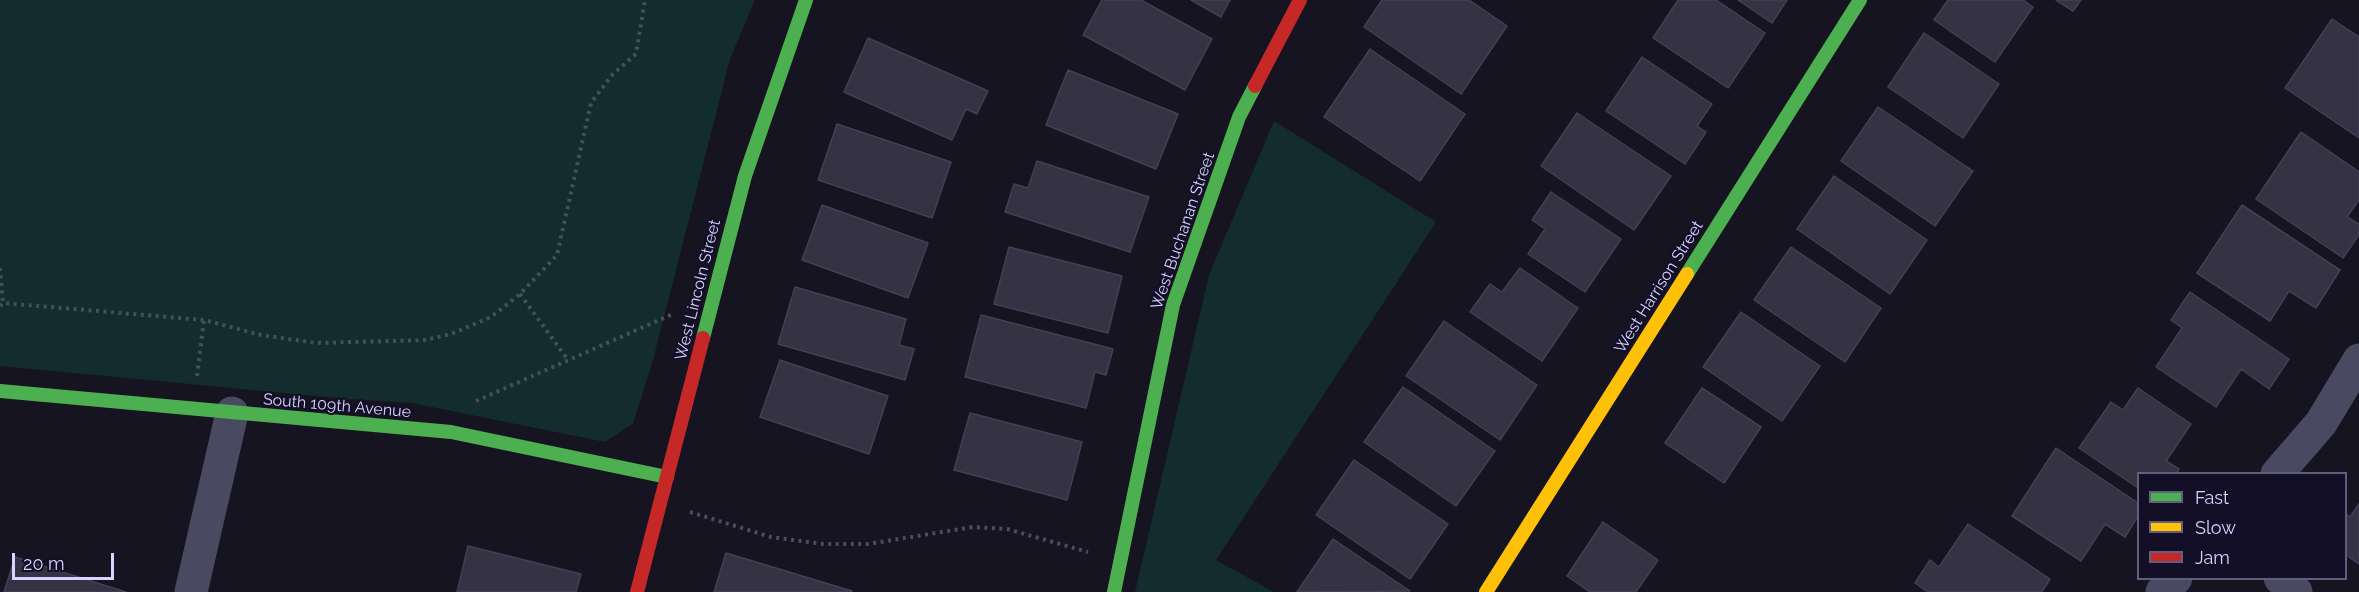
<!DOCTYPE html>
<style>
body{margin:0}
#map{position:relative;width:2359px;height:592px;overflow:hidden;background:#161421;font-family:Raleway,sans-serif}
canvas{display:block}
.legend{position:absolute;left:2137px;top:472px;width:210px;height:108px;box-sizing:border-box;background:#130f26;border:2px solid #625e7d;margin:0;padding:8px 10px;list-style:none;font-size:18px;color:#d9d4ff}
.legend li{display:flex;align-items:center;gap:12px;height:30px}
.legend b{width:30px;border:2px solid #625e7d}
.scale{position:absolute;left:12px;top:553px;width:102px;height:27px;box-sizing:border-box;border:3px solid #d9d4ff;border-top:0;padding-left:8px;font-size:18px;line-height:21px;white-space:nowrap;color:#d9d4ff;-webkit-text-stroke:4px #130f26;paint-order:stroke}
</style>
<div id="map">
<canvas width="2359" height="592"></canvas>
<ul class="legend">
<li><b style="height:8px;background:#4caf50"></b>Fast</li>
<li><b style="height:8px;background:#ffc107"></b>Slow</li>
<li><b style="height:8px;background:#c62828"></b>Jam</li>
</ul>
<div class="scale">20 m</div>
</div>
<script>
const g = document.querySelector('canvas').getContext('2d');
g.lineJoin = 'round';
function paint(path, color) { g.fillStyle = color; g.fill(path, 'evenodd'); }
function strokePath(path, color, width, dash) { g.strokeStyle = color; g.lineWidth = width; g.lineCap = dash ? 'butt' : 'round'; g.setLineDash(dash || []); g.stroke(path); }
function label(font, color, halo, rows, align = 'center') {
  g.font = font + ' Raleway,sans-serif'; g.lineWidth = 4.5; g.setLineDash([]); g.textBaseline = 'middle'; g.strokeStyle = halo; g.fillStyle = color; for (const [text, x, y, turn = 0] of rows) {
    g.save(); g.translate(x, y); g.rotate((+turn || 0) * Math.PI / 180); g.textAlign = isNaN(turn) ? turn : align; if (halo) g.strokeText(text, 0, 0); g.fillText(text, 0, 0); g.restore();
  }
}
paint(new Path2D(`
 M0 0H755L730 59 653 360 633 424 605 442 412 403 348 399 0 366Z
 M1274 121 1436 222 1216 560 1274 592H1135L1209 275Z`), '#132c2d');
const building = new Path2D(`
 M1102 0H1141L1212 39 1185 90 1083 35Z
 M1191 0H1230L1221 17Z
 M1382 0H1469L1507 26 1461 94 1364 27Z
 M1678 0H1716L1765 33 1728 88 1653 38Z
 M1738 0H1787L1772 23Z
 M1948 0H2023L2033 7 1995 62 1934 20Z
 M2056 0H2081L2073 11Z
 M2332 19 2359 37V138L2285 88Z
 M1924 33 1999 84 1963 138 1888 87Z
 M868 38 988 91 977 114 966 109 952 140 844 92Z
 M1370 49 1465 114 1420 181 1324 117Z
 M1642 57 1712 104 1697 126 1706 132 1685 164 1606 111Z
 M1068 70 1178 114 1156 169 1046 125Z
 M1878 107 1973 171 1935 226 1841 161Z
 M1577 113 1671 176 1634 230 1541 166Z
 M837 124 951 162 932 218 818 180Z
 M2301 132 2359 172V200L2347 217 2359 224V235L2343 258 2256 199Z
 M1037 161 1149 197 1130 252 1005 212 1014 184 1028 188Z
 M1834 176 1927 240 1890 294 1797 229Z
 M1551 192 1621 239 1585 292 1528 254 1545 229 1532 220Z
 M822 205 928 243 908 298 802 260Z
 M2242 205 2340 270 2316 308 2289 291 2270 321 2197 273Z
 M1009 247 1122 276 1108 333 994 304Z
 M1791 247 1881 308 1845 362 1754 300Z
 M1520 268 1578 308 1542 361 1470 312 1490 284 1502 292Z
 M795 287 906 319 899 345 914 349 905 380 778 344Z
 M2190 292 2289 359 2269 389 2241 369 2216 407 2156 367 2182 328 2171 320Z
 M1741 312 1820 366 1782 421 1703 367Z
 M981 315 1113 349 1106 375 1095 372 1086 408 965 377Z
 M1444 321 1537 385 1500 440 1406 376Z
 M780 360 888 396 869 454 760 417Z
 M1403 387 1495 451 1456 506 1364 442Z
 M1702 388 1761 427 1724 483 1665 443Z
 M2138 388 2191 424 2166 461 2179 469 2176 474H2138V488L2079 448 2111 402 2123 410Z
 M970 413 1082 442 1067 500 954 470Z
 M2056 448 2138 503V516L2125 537 2105 524 2081 561 2012 516Z
 M1354 460 1448 524 1410 579 1316 515Z
 M2359 504V564L2346 555V514L2350 517Z
 M1603 522 1658 560 1636 592H1590L1567 576Z
 M1968 524 2050 579 2042 592H1928L1915 583 1930 560 1939 567Z
 M1333 539 1410 591 1297 592Z
 M468 546 581 574 576 592H457Z
 M726 553 852 591V592H714Z
 M15 557 126 592H4Z`);
paint(building, '#343243');
strokePath(building, '#433f54', 1.5);
strokePath(new Path2D(`
 M0 268 3 303
 M520 294 568 360
 M0 306 3 303 204 320 261 335 316 343 425 340 451 334 491 317 520 294 557 255 591 103 612 75 636 54 645 0
 M197 376 204 320
 M476 401 675 313
 M690 512 771 537 823 544H868L973 527 1007 529 1088 552`), '#44505f', 4, [3, 4.5]);
strokePath(new Path2D(`
 M2277 474 2321 423 2359 360
 M2280 578 2296 592
 M191 592 232 413
 M2162 592 2176 578`), '#4a4962', 33);
strokePath(new Path2D(`
 M1687 274 1860 0
 M703 338 745 176 806 0
 M0 391 451 432 667 477
 M1114 592 1173 305 1239 117 1255 86`), '#4caf50', 14);
strokePath(new Path2D(`
 M1486 592 1687 274`), '#ffc107', 14);
strokePath(new Path2D(`
 M1255 86 1300 0
 M637 592 703 338`), '#c62828', 14);
label('16px', '#d9d4ff', '#130f26', [
 ["West Buchanan Street",1183,231,-71],
 ["West Harrison Street",1659,287,-58],
 ["West Lincoln Street",698,290,-76],
 ["South 109th Avenue",337,406,5]
]);
</script>
